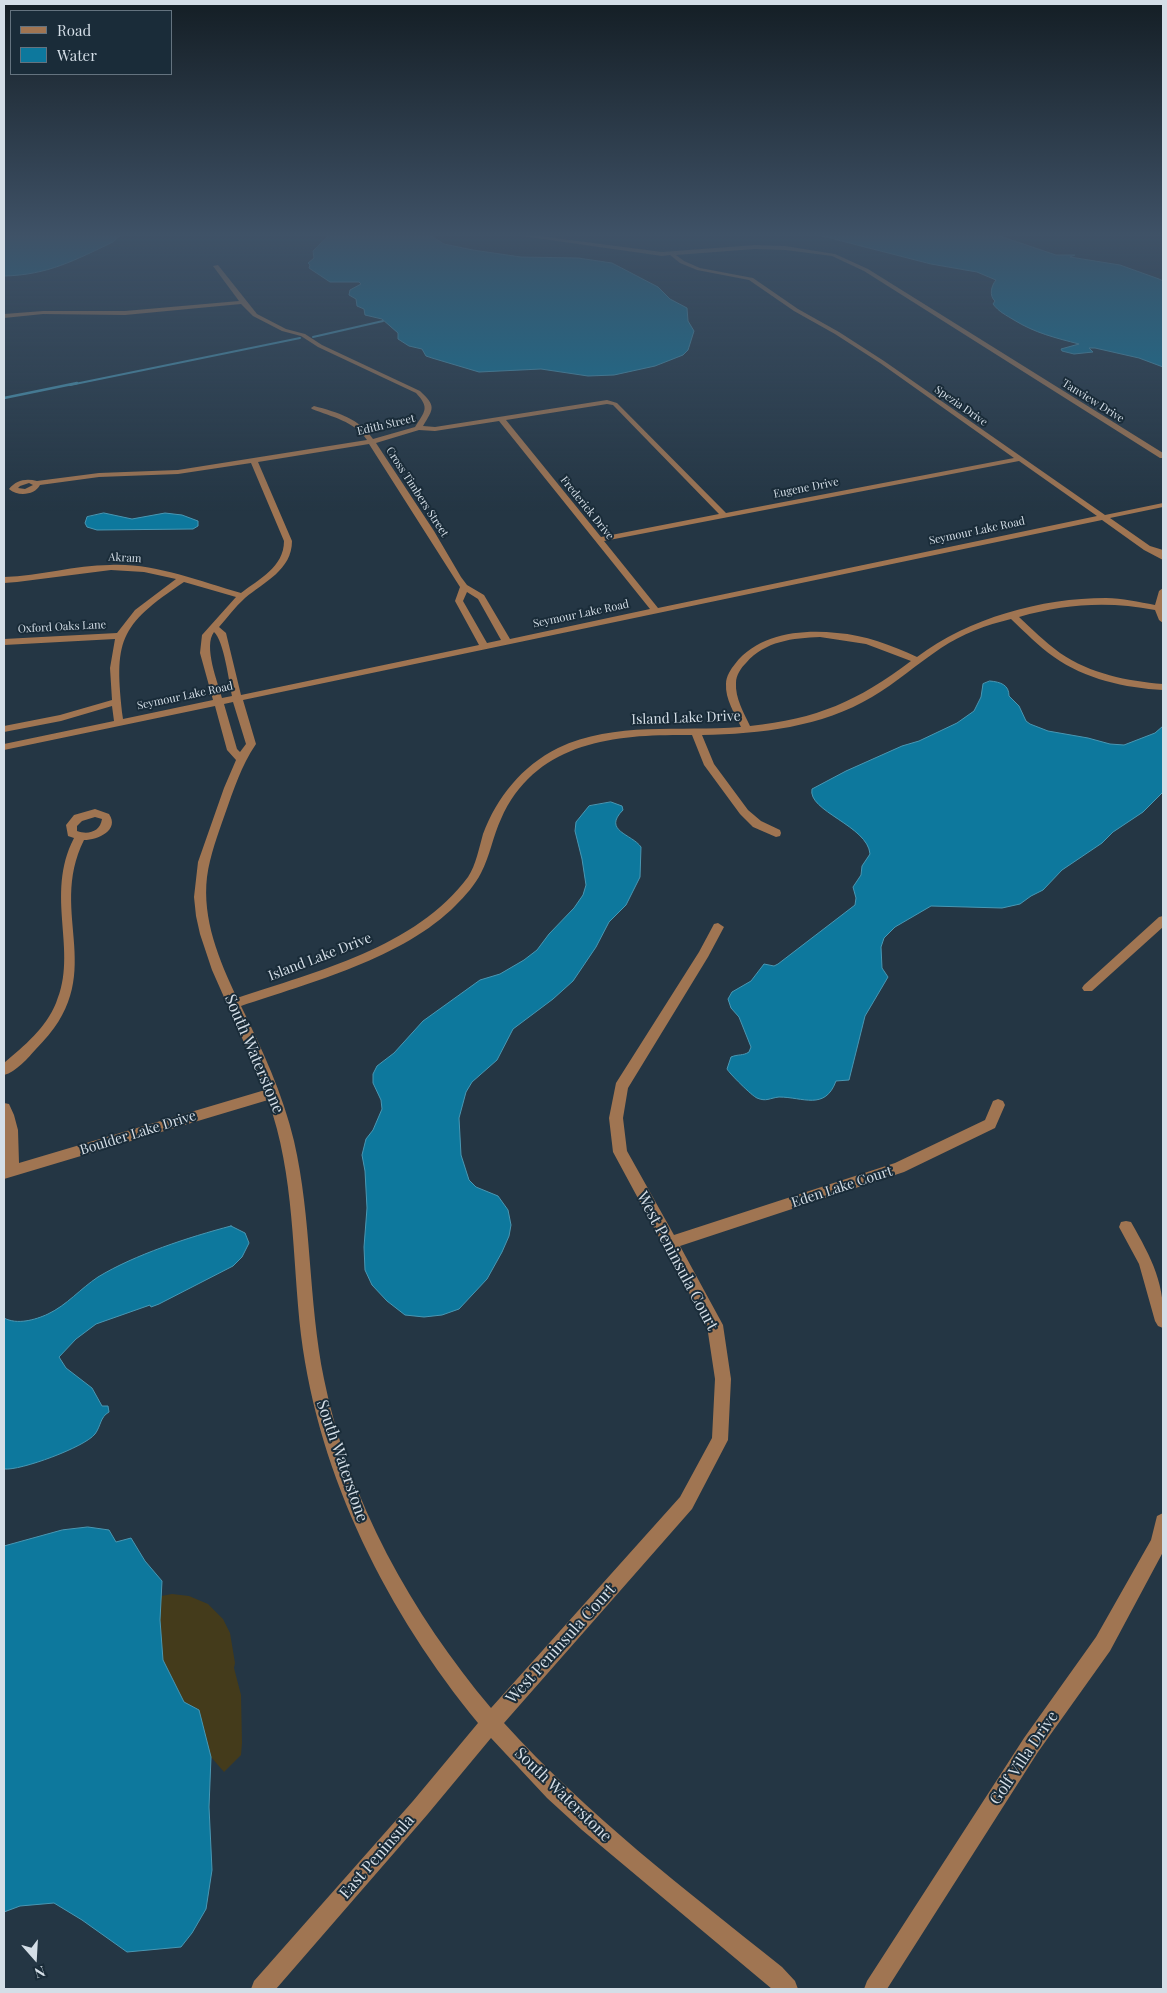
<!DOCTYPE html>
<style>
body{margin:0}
#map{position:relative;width:1167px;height:1993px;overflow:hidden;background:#243644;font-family:"Playfair Display",serif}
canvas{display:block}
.frame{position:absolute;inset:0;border:5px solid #d4dee7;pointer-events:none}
.legend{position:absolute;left:10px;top:10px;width:162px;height:65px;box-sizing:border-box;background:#1a2c39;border:1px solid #64737f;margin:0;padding:6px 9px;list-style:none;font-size:15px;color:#d4dee7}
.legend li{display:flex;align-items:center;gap:10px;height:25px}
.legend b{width:25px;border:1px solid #64737f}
.north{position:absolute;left:10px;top:1933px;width:50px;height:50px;-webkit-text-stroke:4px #1a2c39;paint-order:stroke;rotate:161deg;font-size:14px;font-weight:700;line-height:20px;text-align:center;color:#d4dee7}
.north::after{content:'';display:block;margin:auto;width:18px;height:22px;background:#d4dee7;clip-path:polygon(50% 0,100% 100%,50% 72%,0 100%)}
</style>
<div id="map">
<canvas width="1167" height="1993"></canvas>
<div class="frame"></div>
<ul class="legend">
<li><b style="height:6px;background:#a07552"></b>Road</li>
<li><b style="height:14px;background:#0d789d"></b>Water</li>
</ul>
<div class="north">N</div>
</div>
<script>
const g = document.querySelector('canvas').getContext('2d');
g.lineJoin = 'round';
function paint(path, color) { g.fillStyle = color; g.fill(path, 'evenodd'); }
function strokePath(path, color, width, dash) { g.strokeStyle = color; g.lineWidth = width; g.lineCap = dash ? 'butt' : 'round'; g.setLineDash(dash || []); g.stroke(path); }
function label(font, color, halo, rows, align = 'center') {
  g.font = font + ' "Playfair Display",serif'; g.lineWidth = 4; g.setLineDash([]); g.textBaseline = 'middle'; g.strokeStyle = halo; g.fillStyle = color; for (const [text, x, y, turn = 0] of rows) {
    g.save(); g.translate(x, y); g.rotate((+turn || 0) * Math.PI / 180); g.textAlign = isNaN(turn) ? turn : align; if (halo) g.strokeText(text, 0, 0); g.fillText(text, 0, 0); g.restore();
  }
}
paint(new Path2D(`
 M172 1594 189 1596 208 1604 223 1619 230 1633 235 1663 234 1668 241 1695 242 1743 241 1755 224 1772 211 1757 199 1710 184 1702 163 1660 160 1620 161 1596Z`), '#443b1b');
const water = new Path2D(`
 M25 233H126L118 237 113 242C75 260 48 275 4 276V235Z
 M332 233H427L444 244 473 250 521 257 578 258 612 263 658 287 670 299 687 308 688 321 694 331 688 350 683 355 655 366 614 375 588 376 541 369 479 372 432 358 426 356 422 349 409 346 398 339V333L382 319 365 315 364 309 357 306 356 299 349 295 350 290 361 284 359 282H330L309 268 310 265 308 263 314 258 313 251C320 245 324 238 332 233Z
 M811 233H991L1056 255H1075L1070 257 1120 265 1159 279 1163 281V367L1139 358 1095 348H1089L1093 352 1074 354 1062 351 1061 349 1079 344C1056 338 1035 333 1014 320 1006 315 999 312 993 304L995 301C989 296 991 286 996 280L977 272 931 264Z
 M104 513 132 519 165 513 182 515 198 521V526L193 529 97 530 87 527 85 523 87 517Z
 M990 681C1001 682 1009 685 1009 696L1019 706 1026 721 1030 724 1048 731 1088 738 1110 744 1124 745 1155 733 1163 726V792L1143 812 1113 832 1102 843 1062 870 1043 890 1031 896 1020 904 1002 908 931 906 895 927 884 938 881 947 882 968 888 977 865 1016 849 1080 836 1081C825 1111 803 1097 779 1097 770 1098 766 1102 757 1098 752 1096 729 1073 727 1069L731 1057C738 1054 743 1056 749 1052L751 1047 739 1017 731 1008 728 999 732 992 751 981 764 964 774 966 778 964 855 905 856 898 853 887 861 875 862 866 870 854C868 826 807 811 812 789L846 771 902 746 919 741 957 723 974 711 981 697 983 684Z
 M611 802 622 806 623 810C602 831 632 834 641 847L640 877 626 905 609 922 596 947 573 981 553 999 513 1029 497 1060 472 1082 466 1092 459 1118 461 1155 469 1180 476 1187 498 1196 508 1210 511 1225 509 1236 502 1252 487 1279 459 1309 442 1315 424 1317 405 1315 387 1301 372 1285 365 1270 364 1247 367 1208 365 1171 362 1155 366 1139 373 1130 382 1109 381 1100 373 1083V1074L377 1066 394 1053 423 1021 480 980 500 974 524 960 537 950 549 934 574 908 583 895 586 885 582 859 575 831 576 822 589 806Z
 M231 1226 245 1233 249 1243 242 1257 233 1266 159 1304 151 1307 150 1305 96 1324 76 1339 59 1357 66 1368 92 1388 102 1406H108L109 1412C100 1417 101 1426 95 1434 85 1447 20 1471 4 1469V1318C17 1325 35 1320 48 1314 67 1305 80 1289 98 1277 134 1255 189 1237 231 1226Z
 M88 1527 109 1530 116 1542 131 1538 145 1561 162 1581 160 1620 163 1660 184 1702 199 1710 211 1757 209 1807 212 1870 206 1909 192 1933 181 1947 127 1952 82 1920 54 1903 20 1906 4 1912V1546L62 1530Z`);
paint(water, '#0d789d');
strokePath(water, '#4997b3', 1);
strokePath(new Path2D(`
 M313 337 383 321
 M70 385 300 338`), '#4997b3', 2);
strokePath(new Path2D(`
 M4 398 77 383`), '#4997b3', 2.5);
paint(new Path2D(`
 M501 233H517L662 252 755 245 785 246 835 254 868 269 1163 453V458H1160L864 271 832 256 785 250 755 249 676 255 684 261 700 268 753 278 798 309 839 332 884 361 1105 515 1163 503V507L1110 518 1150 546 1163 550V560L1144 550 1102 520 243 700 256 744C241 766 234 789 225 814 218 834 210 855 207 877 202 919 219 960 237 998 317 971 415 948 468 877 476 865 479 848 483 834 497 797 522 766 558 748 615 721 680 732 741 727 735 714 725 699 726 684 726 676 731 669 735 664 758 634 801 629 837 633 865 635 891 645 917 657 969 618 1041 598 1106 598 1122 598 1139 602 1155 605L1159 591 1163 588V623L1159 620 1155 610C1108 601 1065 604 1019 617 1032 629 1045 642 1060 653 1091 674 1127 681 1163 684V690C1125 688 1085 679 1054 657 1038 646 1025 632 1011 619 986 625 962 634 941 648 917 664 896 683 872 697 822 727 760 734 702 735L714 764 748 810 761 821 780 830 781 833 780 836 776 837 753 827 740 814 704 765 692 735C617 734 536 740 501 819 493 836 490 856 481 873 475 885 465 896 456 905 404 958 309 983 241 1006 262 1049 283 1094 294 1141 312 1219 308 1300 324 1379 348 1500 412 1614 491 1708L680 1497 712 1438 715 1379 707 1326 613 1152 609 1118 616 1083 699 952 714 924 718 923 724 927 708 957 628 1088 623 1118 627 1151 674 1235 895 1163 985 1120 993 1101 998 1099 1003 1101 1005 1105 995 1128 904 1172 680 1246 723 1325 731 1379 728 1440 692 1509 504 1723C587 1815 686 1890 782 1967L795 1981 798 1989H772L582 1830 547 1798 491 1738 427 1815 276 1989H251L254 1981 413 1801 478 1723C388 1613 319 1478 301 1335 292 1257 295 1175 268 1100L4 1179V1103L9 1104 14 1115 18 1130 19 1163 265 1090 212 970 200 934 196 916 194 897 198 862 224 788 236 760 227 750 215 706 4 750V744L114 721 112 706 61 721 4 732V726L60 715 112 700 110 668 115 639 4 645V639L117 633 135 610 176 579 144 572 111 570 17 582 4 583V577C40 576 75 565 110 565 155 563 198 581 241 593 259 579 284 567 284 541L251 463 178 474 99 477 40 485C35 495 18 497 9 489 16 480 26 478 37 481L99 473 178 470 367 440C354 421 332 417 312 409L311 408 314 406C337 412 360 419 373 439L415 427C425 411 430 408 416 393L318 347 301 336 282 331 253 316 241 304 125 315 43 314 4 318V314L43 311H125L239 301 213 266 218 265 257 314 286 329 305 334 322 345 420 391C436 406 434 408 423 426L435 427 607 400 617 403 726 513 1014 458 880 363 835 334 794 311 749 280 697 270 680 263 670 255 662 256ZM607 404 613 405 719 514 601 537 506 420ZM499 421 650 609 510 639 484 595 467 585 461 577 434 531 376 443 419 430 435 431ZM369 444 460 587 455 601 479 645 241 695 226 633 219 627C227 618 235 607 245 598 264 582 292 570 292 541L258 462ZM1019 461 1097 516 658 608 604 541ZM29 483 33 485 25 489 18 488 20 486ZM184 582 236 597 202 635 200 653 213 700 123 719C114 641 118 626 184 582ZM467 592 478 599 501 640 487 643 463 601ZM214 632C224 641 229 682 232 696L222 698C218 683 203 646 214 632ZM820 637 866 644 911 661C858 701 817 719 750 726 744 713 735 698 736 683 736 675 741 668 746 663 765 641 793 638 820 637ZM233 702 246 744 240 752 237 749 224 704Z
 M95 809 109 814C120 830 98 840 84 840 46 916 112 975 36 1049 28 1058 16 1072 4 1075V1063C24 1046 46 1028 56 1003 79 951 44 896 74 838L68 836 66 825 74 815ZM95 817 102 819C100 832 88 835 77 831V826L82 821Z
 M1163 916V927L1092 991H1084L1082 988 1084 985 1159 917Z
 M1126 1221 1131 1222C1152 1259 1166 1285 1163 1328L1158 1326 1155 1321 1139 1264 1119 1227 1121 1222Z
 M1163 1513V1552L1110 1651 1038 1752 887 1989H864L867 1981 1024 1738 1096 1637 1151 1540 1157 1516Z`), '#a07552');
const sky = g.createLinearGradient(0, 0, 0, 512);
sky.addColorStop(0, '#141e25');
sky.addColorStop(0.46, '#3f5267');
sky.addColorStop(1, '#3f526700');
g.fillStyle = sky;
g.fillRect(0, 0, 1167, 512);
label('11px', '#d4dee7', '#1a2c39', [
 ["Tanview Drive",1093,401,32],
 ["Spezia Drive",961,406,35],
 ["Edith Street",386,425,-13],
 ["Eugene Drive",806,488,-11],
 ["Cross Timbers Street",417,492,57],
 ["Frederick Drive",587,508,51],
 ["Seymour Lake Road",977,531,-12],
 ["Akram",125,558,3],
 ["Seymour Lake Road",581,614,-12],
 ["Oxford Oaks Lane",62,627,-3],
 ["Seymour Lake Road",185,696,-12]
]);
label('14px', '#d4dee7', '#1a2c39', [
 ["Island Lake Drive",686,718,-2],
 ["Island Lake Drive",320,957,-21],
 ["Boulder Lake Drive",138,1133,-17],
 ["Eden Lake Court",842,1187,-18]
]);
label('16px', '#d4dee7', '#1a2c39', [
 ["South Waterstone",254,1054,67],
 ["West Peninsula Court",677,1261,62],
 ["South Waterstone",342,1461,71],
 ["West Peninsula Court",561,1644,-48],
 ["Golf Villa Drive",1024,1758,-56],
 ["South Waterstone",563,1795,44],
 ["East Peninsula",377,1857,-49]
]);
</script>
